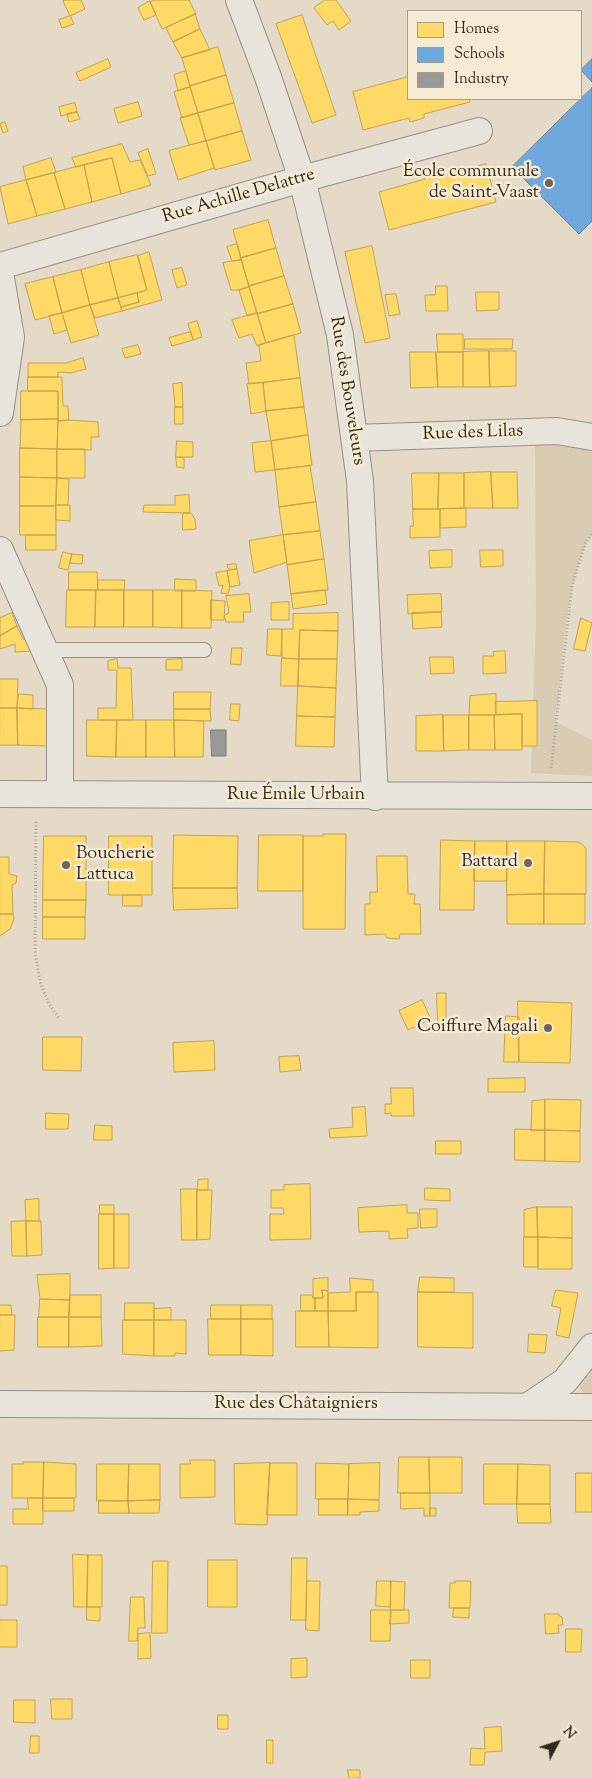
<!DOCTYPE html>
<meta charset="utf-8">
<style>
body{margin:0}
#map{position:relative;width:592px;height:1778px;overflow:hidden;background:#e4dac7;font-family:"Sorts Mill Goudy",serif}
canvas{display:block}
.legend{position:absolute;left:407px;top:10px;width:175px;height:90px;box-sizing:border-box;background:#f5ead3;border:1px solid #a79c89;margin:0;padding:6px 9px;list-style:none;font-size:15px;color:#32281b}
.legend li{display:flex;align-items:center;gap:10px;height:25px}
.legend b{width:25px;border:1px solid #a79c89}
.north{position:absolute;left:532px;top:1718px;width:50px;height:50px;-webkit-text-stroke:4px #f5ead3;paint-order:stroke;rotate:50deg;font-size:14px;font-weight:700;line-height:20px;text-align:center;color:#32281b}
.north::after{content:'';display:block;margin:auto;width:18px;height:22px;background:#32281b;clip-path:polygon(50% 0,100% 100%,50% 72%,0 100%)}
</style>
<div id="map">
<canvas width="592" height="1778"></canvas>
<ul class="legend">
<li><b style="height:14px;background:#ffd966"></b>Homes</li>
<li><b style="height:14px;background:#6fa8dc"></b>Schools</li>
<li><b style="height:14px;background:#999"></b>Industry</li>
</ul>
<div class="north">N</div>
</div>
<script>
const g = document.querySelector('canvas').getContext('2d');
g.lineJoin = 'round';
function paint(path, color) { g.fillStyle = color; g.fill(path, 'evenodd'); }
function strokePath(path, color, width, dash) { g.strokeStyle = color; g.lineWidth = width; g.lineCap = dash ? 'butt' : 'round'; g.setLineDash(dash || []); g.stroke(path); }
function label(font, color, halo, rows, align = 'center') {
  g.font = font + ' "Sorts Mill Goudy",serif'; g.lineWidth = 5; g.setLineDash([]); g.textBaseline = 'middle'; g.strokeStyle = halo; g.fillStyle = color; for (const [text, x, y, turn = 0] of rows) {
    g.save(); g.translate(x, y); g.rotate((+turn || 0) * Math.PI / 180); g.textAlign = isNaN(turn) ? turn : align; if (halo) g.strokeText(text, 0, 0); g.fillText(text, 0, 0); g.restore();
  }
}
paint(new Path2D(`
 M535 432 592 437V534C565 572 562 673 556 722L592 740V776L531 773 536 622Z
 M592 1365V1397L585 1395 578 1385Z`), '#d9cbb2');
const homes = new Path2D(`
 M66 0H81L85 9 70 16 63 1Z
 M155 0H189L196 14 162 29 150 2Z
 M325 0H336L351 21 339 30 333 21 327 25 314 8Z
 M150 1 156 15 144 20 138 8Z
 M195 14 200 29 173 42 166 28Z
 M302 15 336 115 312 123 276 24Z
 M70 16 74 24 62 28 59 20Z
 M200 29 210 50 182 58 173 42Z
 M218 47 226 75 190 86 182 58Z
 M108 59 111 67 80 81 76 73Z
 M186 71 190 87 178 91 174 75Z
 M226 75 234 103 198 113 190 86Z
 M408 77V99H469L470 102 424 114V118L410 122 409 118 363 130 353 92Z
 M190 87 198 113 182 118 174 92Z
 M138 102 142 116 118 123 114 109Z
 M75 103 77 112 61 116 59 107Z
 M234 103 242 131 206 141 198 113Z
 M77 112 80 119 69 122 67 114Z
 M198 113 206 141 189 145 180 118Z
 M5 122 8 131 3 133 0 124Z
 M242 131 251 160 215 170 206 141Z
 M206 141 214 168 178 180 169 151Z
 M122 144 130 162 140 160 151 185 121 194 112 158 76 167 72 158Z
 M148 149 156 174 148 176 138 153Z
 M51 158 56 172 26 180 23 167Z
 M112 158 121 194 92 202 84 165Z
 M486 164 496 202 389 230 379 192 425 179 424 176 439 172 441 176Z
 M84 165 92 202 65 209 54 173Z
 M54 173 65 209 37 216 26 180Z
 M26 180 37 216 8 224 0 187Z
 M268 220 276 248 241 258 233 230Z
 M237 244 241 260 232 261 227 247Z
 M372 246 390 338 365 343 345 252Z
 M276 248 284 276 249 286 241 258Z
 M149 252 162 300 122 311 121 307 139 302 137 293 147 290 138 256Z
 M137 255 147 290 118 298 109 262Z
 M241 260 249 287 239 290H231L223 263Z
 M109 262 118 298 90 305 81 270Z
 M182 268 187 285 177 288 172 270Z
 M81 270 90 305 62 313 53 277Z
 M284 276 293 304 257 314 249 286Z
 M53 277 62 313 35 320 25 284Z
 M436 286H447L448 311H426L425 295H435Z
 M249 287 257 313 247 316 239 290Z
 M476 292H499V310L477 311Z
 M137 293 139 302 121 307 118 298Z
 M396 294 400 314 389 316 385 295Z
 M118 298 122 311 95 318 90 305Z
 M293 304 301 333 266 343 257 314Z
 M90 305 99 335 71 343 62 313Z
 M62 313 67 330 54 334 49 316Z
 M257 313 266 343 257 346 252 334 239 338 232 320Z
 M197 321 202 337 193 340 188 324Z
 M191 332 193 340 172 346 169 338Z
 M437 334H463V352H438Z
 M294 335 300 378 249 384 246 363 261 361 259 345Z
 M465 339H513L512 349H465Z
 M138 345 141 354 125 358 122 349Z
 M489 351H516V386L490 387Z
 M489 351 490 387H463V352Z
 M410 352H436L438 387 411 388Z
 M436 352H463V387H438Z
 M83 358 86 369 70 373 58 372V377H28V363H66Z
 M28 377H62L63 406H68L69 420 58 421V391H28Z
 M300 378 304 407 266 411 263 383Z
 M182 383 183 407H175L173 384Z
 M263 383 266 411 251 414 247 384Z
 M21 391H58V419L21 420Z
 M175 407H183V424H175Z
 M304 407 308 435 271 441 266 411Z
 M58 419 57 449 20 448 21 420Z
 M69 420 98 422 99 437H91V450L57 449 58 421Z
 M308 435 312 465 275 470 271 441Z
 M177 441 193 442V457H176Z
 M271 441 275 470 255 472 252 443Z
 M20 448 57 449V478L20 477Z
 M57 449H85V478H57Z
 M176 457 184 458V468L177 467Z
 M310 466 316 502 279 507 275 470Z
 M491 472H517L518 508H493Z
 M491 472 493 508H464V473Z
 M412 473H439L438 509H413Z
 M439 473H464V508L438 509Z
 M20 477 57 478 56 506H20Z
 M57 478 69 479 68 505H56Z
 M189 495 190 513 143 512 144 505H175V496Z
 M316 502 320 531 283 535 279 507Z
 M56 505H70V521L56 520Z
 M20 506H56V535H20Z
 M464 508H466V527L440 528V509Z
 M413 509H440V537L410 538V526H413Z
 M183 513H191L195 519 196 529 183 530Z
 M320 531 324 559 287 565 283 535Z
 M26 535H56V550H26Z
 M283 535 287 562 254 573 249 541Z
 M452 550V567L430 568 429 551Z
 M480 550H503V566L481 567Z
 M63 552 72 554 68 570 59 568Z
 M72 554 83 555 82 564 70 563Z
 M324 559 328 590 291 594 287 565Z
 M236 564 237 569 229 570 227 565Z
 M237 569 240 585 230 587 227 571Z
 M227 571 230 587 228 594 221 593 223 585 219 586 216 573Z
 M69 572H97L98 590H69Z
 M175 579 196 580V591H175Z
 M98 580H125L124 590H98Z
 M67 590H96L95 627H66Z
 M96 590H124V627H95Z
 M124 590H153V627H124Z
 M153 590H182V628L153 627Z
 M182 590 212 591 211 628H182Z
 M325 590 327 604 293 609 291 594Z
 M249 594 251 612H243L244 622H226L224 615 229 613 226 596Z
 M441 594 442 612 408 614 407 595Z
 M211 600 225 601 224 620H211Z
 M289 602V620H271V603Z
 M441 612 442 627 413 629 412 613Z
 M12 613 17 626 0 636V618Z
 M338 613V631L300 630 299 659 282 658V629H293V614Z
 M581 618 592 623 585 651 574 649Z
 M17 626 23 639 33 641 34 651 15 652V644L0 649V636Z
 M268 629H282L281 656 267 655Z
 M300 630 338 631 337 659H299Z
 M232 648H242L241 665 231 664Z
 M505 651 506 673 483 674V656H494L493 652Z
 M430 657H453L454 673 431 674Z
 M282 658 299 659 298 686H281Z
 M117 659 118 668H131L133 720H98V708H116L117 670H108V661Z
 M182 659V670H166V660Z
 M299 659H337L336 688 298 686Z
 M0 679H18L17 708H0Z
 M298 686 336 688 335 717 297 716Z
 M174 692H211L210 709H174Z
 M19 694 33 695V709L17 708Z
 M496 694V715H469L470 696Z
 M537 701V746H522V714L496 715 495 702Z
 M231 704H240L239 721 230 720Z
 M0 708H17L18 745H0Z
 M17 708 48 709 47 746 18 745Z
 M174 709H210L211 721 174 720Z
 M522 714V750H495L494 715Z
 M443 715H469V750L444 751Z
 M443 715 444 751H416V716Z
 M469 715H494L495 750H469Z
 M297 716 335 717 334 747 296 746Z
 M87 720H117L116 757 87 756Z
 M117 720H146V757H116Z
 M146 720H174L175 757H146Z
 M174 720 204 721 203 757H175Z
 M323 834H346L345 929H303V836H323Z
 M174 835 238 836 237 888H173Z
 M259 835H303V891H258Z
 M44 836H86V900H43Z
 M109 836H152V895H109Z
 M441 840 475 841 474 910H440Z
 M475 841H507V881H474Z
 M507 841H545L544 894 507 895Z
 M545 841 579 842 586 848V894H544Z
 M377 856H407L408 894H415L414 904H420L421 934H400L399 939 387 938 385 934 365 935V904H370V892H377Z
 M0 857H9V874L17 876 16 883 12 885 13 914H0Z
 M173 888H237L238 908 174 910Z
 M544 894V924H507V895Z
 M544 894H585V924H544Z
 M123 895H142V906H123Z
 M43 900H86L85 917H43Z
 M0 914H13L14 919 10 929 0 936Z
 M43 917H85V939H43Z
 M437 993H446V1021L448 1025 438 1026Z
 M422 1000 431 1019 408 1030 399 1011Z
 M518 1001 572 1003 570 1063 519 1062Z
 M506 1016 519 1017V1062H504Z
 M43 1037H82L81 1071 43 1070Z
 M214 1041 215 1070 174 1072 173 1043Z
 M299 1056 301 1070 280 1072 279 1057Z
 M525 1078V1092H488V1079Z
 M391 1088H413L414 1116H391V1113L385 1114V1104H391Z
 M545 1099 581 1100 580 1131 545 1130Z
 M545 1100V1130L531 1131 532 1101Z
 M365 1107 367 1136 330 1138 329 1129 353 1127 352 1108Z
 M46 1113 69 1114 68 1129H46Z
 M95 1125 112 1126V1140H94Z
 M515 1129 545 1130V1161L515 1160Z
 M545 1130 580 1131V1162L545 1161Z
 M436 1141H461V1154H436Z
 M208 1179V1190H197L198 1180Z
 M310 1184 311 1239 270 1240V1214H284V1210L283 1208H271V1190H284V1185Z
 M425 1188 450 1189V1201L425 1200Z
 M181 1189H197V1240H182Z
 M197 1190H212L210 1239 197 1240Z
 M39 1199V1221H26L25 1200Z
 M100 1205H114V1214H100Z
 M407 1205V1213H418V1228L407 1229 408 1238 389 1239V1231L359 1232 358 1208Z
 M537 1207H572V1238L538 1237Z
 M537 1207 538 1237H524V1210Z
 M420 1209H437V1227L421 1228Z
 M99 1214H114V1268L99 1269Z
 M114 1214H129V1268H114Z
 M26 1221 27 1256H12L11 1222Z
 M26 1221H41L42 1255 27 1256Z
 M524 1237H538V1267H524Z
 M538 1237 572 1238V1269H538Z
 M70 1274V1300L40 1299 37 1275Z
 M420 1277 454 1278V1292H418Z
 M328 1278V1291L322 1290 323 1298H313V1279Z
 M350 1278 373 1280V1292H356V1311H328V1293L350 1292Z
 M322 1290 328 1291V1311H315V1298H323Z
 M556 1290 578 1293 569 1338 556 1335 561 1308 552 1306Z
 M356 1292H378V1348L329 1347 328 1311H356Z
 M418 1292 473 1293V1348L418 1347Z
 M70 1295H101V1317H69Z
 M301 1295H312L313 1298H315V1311H301Z
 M40 1299 70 1300 69 1317H39Z
 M125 1303H154V1320H125Z
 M0 1305H11L12 1315H0Z
 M211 1305H241V1319H211Z
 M241 1305H272V1319H241Z
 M171 1308V1320H154V1309Z
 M296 1311H328L329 1347H296Z
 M0 1315H15L14 1350 0 1351Z
 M38 1317H69V1347H38Z
 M69 1317H101L102 1346 69 1347Z
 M208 1319H241V1355H209Z
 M241 1319H273V1356L241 1355Z
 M123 1320H154V1356L123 1354Z
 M154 1320H186V1354L175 1353V1356H154Z
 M529 1334 547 1335 545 1353 528 1352Z
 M399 1457H429L430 1493H398Z
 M429 1457H462V1493H430Z
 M190 1460H215V1497L180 1498V1464H190Z
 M23 1462H44L43 1498H12V1464H23Z
 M44 1462 76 1464V1498H43Z
 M270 1463 267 1525 235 1524 234 1464Z
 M270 1463H297V1515H267Z
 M316 1463 349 1464 348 1499H316Z
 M380 1463 379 1500 348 1499 349 1464Z
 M97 1464H129L128 1501H97Z
 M129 1464H160V1500L128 1501Z
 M484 1464H518L517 1504H484Z
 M518 1464 550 1465V1504H517Z
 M576 1473H592V1512H576Z
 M401 1493H430V1516H424V1508L401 1509Z
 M28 1498H43V1524H13V1509H28Z
 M43 1498H74V1511H43Z
 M319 1499H348V1515H319Z
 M348 1499 379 1500V1511L360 1512V1515H348Z
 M99 1500 128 1501 129 1513H99Z
 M160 1500 159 1513H129L128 1501Z
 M517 1504H550L551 1523H518Z
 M430 1508H436V1516H430Z
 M73 1554 88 1555 87 1607H74Z
 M88 1555H102V1607H87Z
 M292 1558H307L306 1620H291Z
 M208 1560H237V1607H208Z
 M153 1561H168L167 1633H152Z
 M0 1566H7V1605H0Z
 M307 1581H320L319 1631 306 1630Z
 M377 1581H391L390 1607 376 1606Z
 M391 1581 405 1582 404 1610H391Z
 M455 1581H471L470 1608H449L450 1583H455Z
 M131 1597H144L145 1628H138L137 1641H129Z
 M87 1607H100V1621L87 1620Z
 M454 1608H469V1618L453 1617Z
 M371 1610H391L390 1641H371Z
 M391 1610H409V1623L390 1624Z
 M545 1614H559V1616L562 1617 563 1625H558L559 1633 546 1634Z
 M0 1620H17V1647H0Z
 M566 1629H582L581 1652H566Z
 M150 1633 151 1658 138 1659V1634Z
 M304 1658H307V1677L291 1678V1659Z
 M411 1660H430V1678H411Z
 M51 1699H72V1719H52Z
 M14 1700H35V1723L14 1722Z
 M218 1715H228V1729H218Z
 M501 1727 502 1751 485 1752 484 1765H470L471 1748 485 1749 484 1728Z
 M31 1736H39V1753H30Z
 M267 1740H273V1763H267Z
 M348 1770H360V1778H349Z`);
paint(homes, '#ffd966');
strokePath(homes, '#c2a450', 1);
const schools = new Path2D(`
 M592 59V82L581 70Z
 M592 88V221L579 234 512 167Z`);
paint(schools, '#6fa8dc');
strokePath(schools, '#5d82a2', 1);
const industry = new Path2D(`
 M211 730H226V756H212Z`);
paint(industry, '#999');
strokePath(industry, '#7a7773', 1);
const lane = new Path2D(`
 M47 653 57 650H204`);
const street = new Path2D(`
 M239 0 268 77 302 179 340 335 360 481 375 797
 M0 266 302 179 479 131
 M0 272 11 337 0 413
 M354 438 557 431 592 437
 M0 550 60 685V794
 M0 794 592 796
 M0 1404 592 1407
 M530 1405 565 1381 592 1347`);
strokePath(lane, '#979084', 16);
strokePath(street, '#979084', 28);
strokePath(new Path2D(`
 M551 768 572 586 585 544 592 534
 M36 822 35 951 40 982 49 1004 59 1018`), '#a8a39b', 3, [1, 2.5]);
strokePath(lane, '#e9e4db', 14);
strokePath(street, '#e9e4db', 26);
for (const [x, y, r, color] of [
 [549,183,5,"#706657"],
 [528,863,5,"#706657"],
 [66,865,5,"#706657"],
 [548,1028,5,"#706657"]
]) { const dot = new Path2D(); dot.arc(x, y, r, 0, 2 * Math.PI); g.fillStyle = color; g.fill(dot); strokePath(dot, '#f5ead3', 2); }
label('18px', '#32281b', '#f5ead3', [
 ["École communale",539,173],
 ["de Saint-Vaast",539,194],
 ["Boucherie",76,855,"left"],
 ["Lattuca",76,876,"left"],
 ["Battard",518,863],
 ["Coiffure Magali",538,1028]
], 'right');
label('18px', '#32281b', '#f5ead3', [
 ["Rue Achille Delattre",239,197,-16],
 ["Rue des Bouveleurs",346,391,81],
 ["Rue des Lilas",473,434,-2],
 ["Rue Émile Urbain",296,796],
 ["Rue des Châtaigniers",296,1405]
]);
</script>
